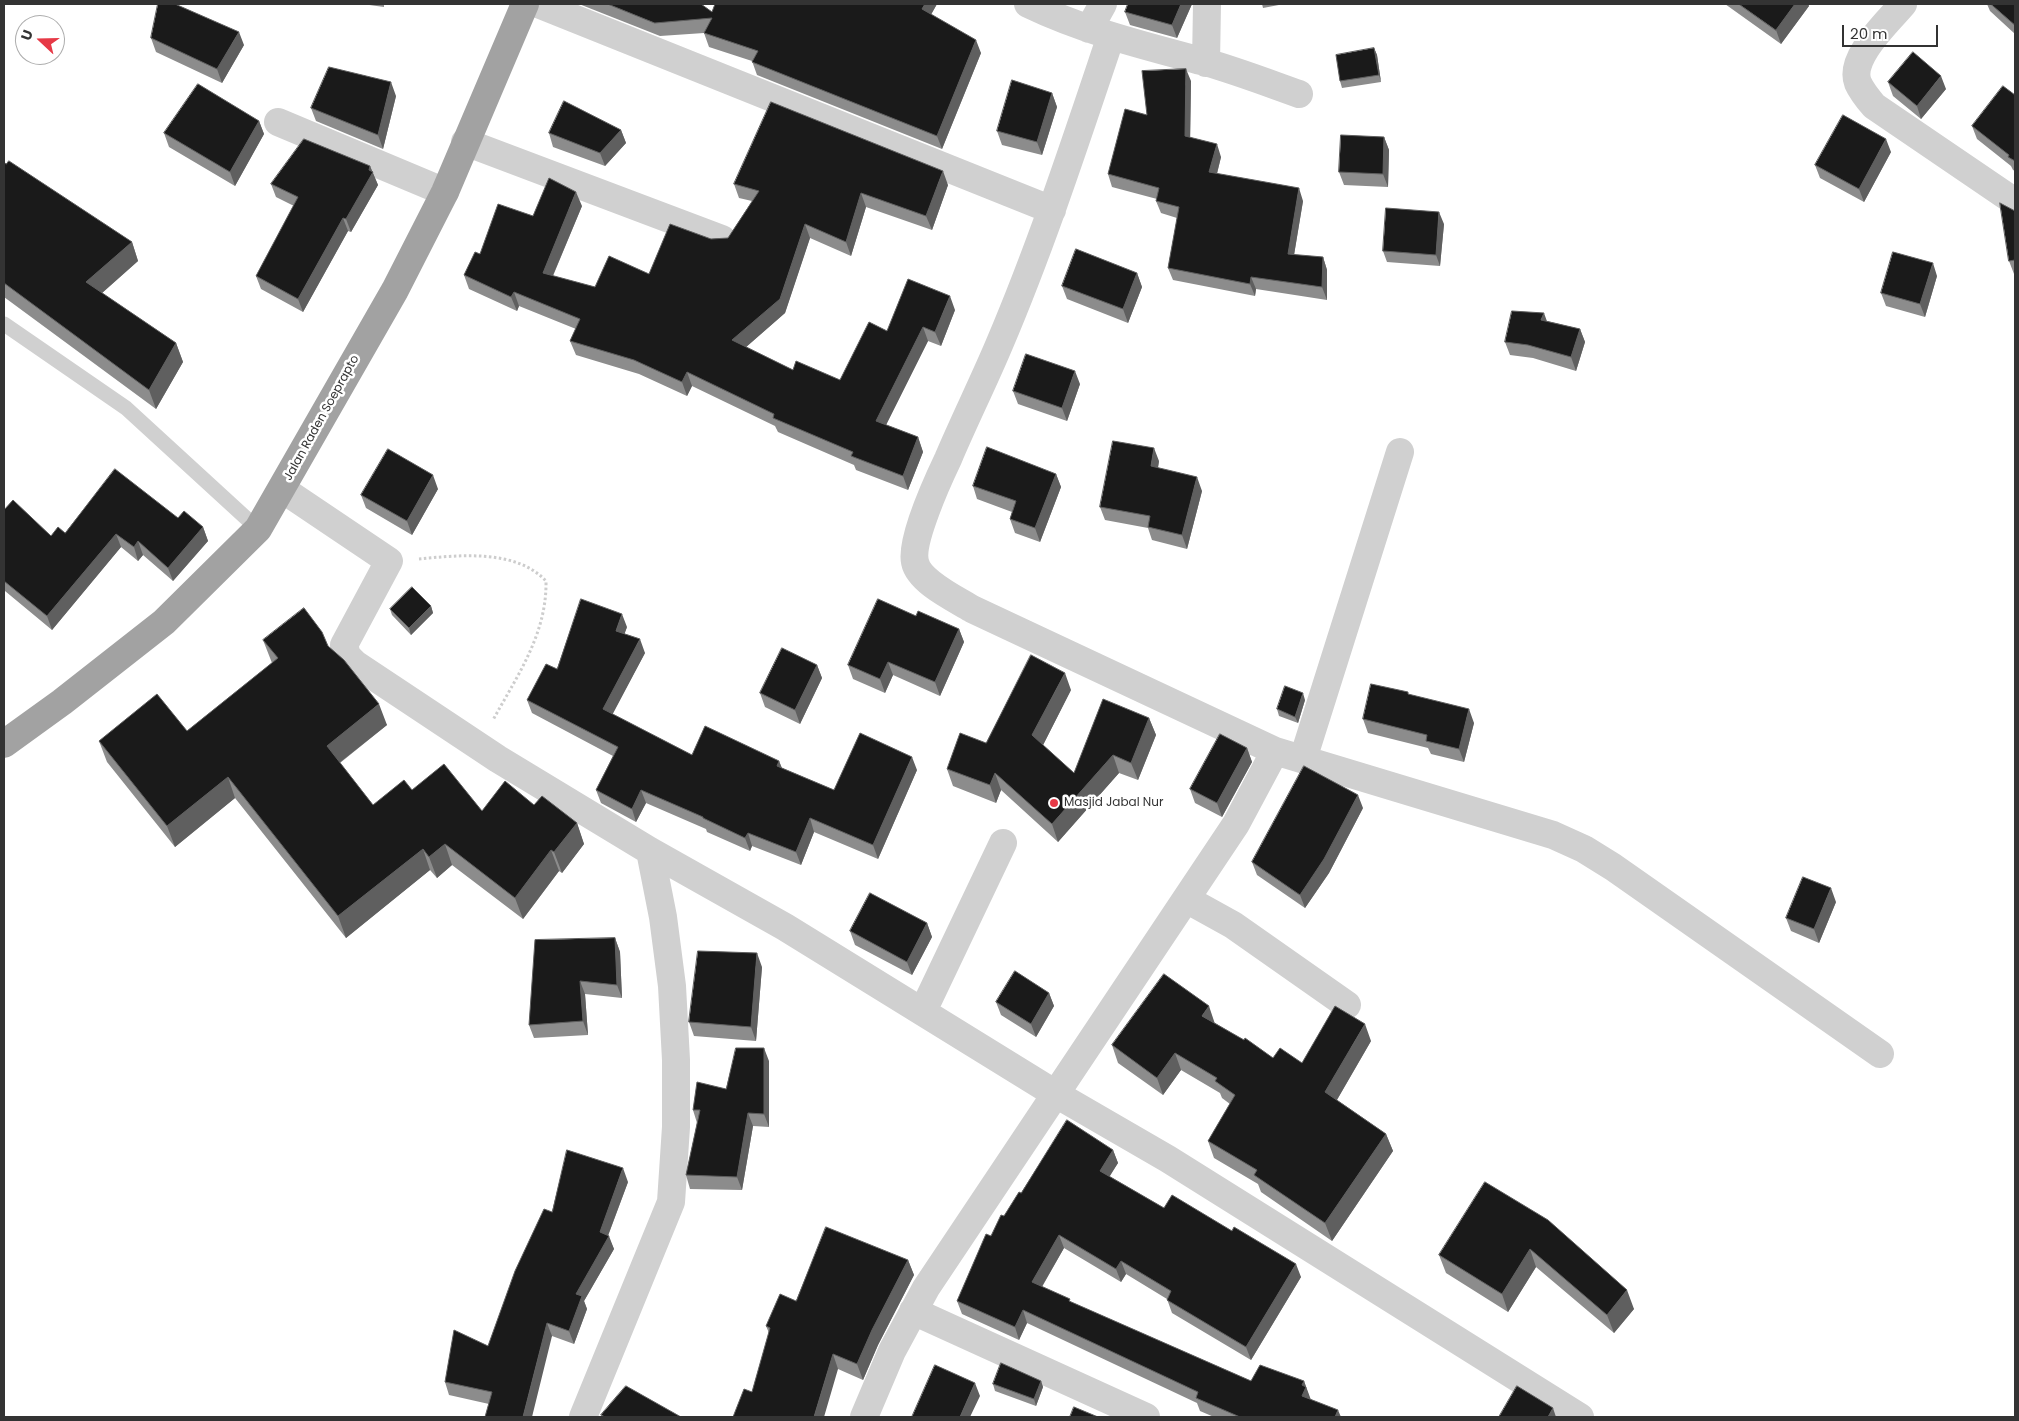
<!DOCTYPE html>
<style>
body{margin:0}
#map{position:relative;width:2019px;height:1421px;overflow:hidden;background:#fff;font-family:Poppins,sans-serif}
canvas{display:block}
.frame{position:absolute;inset:0;border:5px solid #333;pointer-events:none}
.north{position:absolute;left:15px;top:15px;width:50px;height:50px;box-sizing:border-box;background:#fff;border:1px solid #adadad;border-radius:50%;rotate:291deg;font-size:14px;font-weight:700;line-height:20px;text-align:center;color:#333}
.north::after{content:'';display:block;margin:auto;width:18px;height:22px;background:#e63946;clip-path:polygon(50% 0,100% 100%,50% 72%,0 100%)}
.scale{position:absolute;left:1842px;top:25px;width:96px;height:22px;box-sizing:border-box;border:2px solid #333;border-top:0;padding-left:6px;font-size:15px;line-height:18px;white-space:nowrap;color:#333;-webkit-text-stroke:4px #fff;paint-order:stroke}
</style>
<div id="map">
<canvas width="2019" height="1421"></canvas>
<div class="frame"></div>
<div class="north">U</div>
<div class="scale">20 m</div>
</div>
<script>
const g = document.querySelector('canvas').getContext('2d');
g.lineJoin = 'round';
function strokePath(path, color, width, dash) { g.strokeStyle = color; g.lineWidth = width; g.lineCap = dash ? 'butt' : 'round'; g.setLineDash(dash || []); g.stroke(path); }
function paint(path, color) { g.fillStyle = color; g.fill(path, 'evenodd'); }
function label(font, color, halo, rows, align = 'center') {
  g.font = font + ' Poppins,sans-serif'; g.lineWidth = 5; g.setLineDash([]); g.textBaseline = 'middle'; g.strokeStyle = halo; g.fillStyle = color; for (const [text, x, y, turn = 0] of rows) {
    g.save(); g.translate(x, y); g.rotate((+turn || 0) * Math.PI / 180); g.textAlign = isNaN(turn) ? turn : align; if (halo) g.strokeText(text, 0, 0); g.fillText(text, 0, 0); g.restore();
  }
}
strokePath(new Path2D(`
 M419 559C460 555 516 549 546 581 547 634 517 676 493 720`), '#cdcdcd', 3, [2.5, 2.5]);
strokePath(new Path2D(`
 M4 324 126 408 258 529`), '#d0d0d0', 15);
strokePath(new Path2D(`
 M538 4 1052 210
 M1028 4C1084 31 1145 46 1205 62 1237 71 1268 83 1299 94
 M1903 4C1888 22 1848 58 1858 83 1862 92 1868 99 1874 106L2015 202
 M1089 29 1103 4
 M1111 36C1076 140 1042 244 999 345 983 383 964 421 948 459 938 480 910 541 915 562 919 582 956 599 972 609L1275 751 1553 835 1584 849 1613 867 1880 1054
 M1206 63 1207 4
 M278 122 445 192
 M465 142 722 239
 M282 489 389 561 344 645 347 656 355 664 498 759 650 851 785 927 1054 1093 1168 1159 1580 1417
 M1303 759 1400 452
 M1186 899 1233 925 1347 1005
 M923 1011 1003 843
 M913 1311 1146 1417
 M583 1417 671 1202 676 1127V1060L672 986 663 917 650 851
 M864 1417 892 1351 926 1288 1236 824 1275 751`), '#d0d0d0', 28);
strokePath(new Path2D(`
 M4 744 62 702 164 622 258 529 395 290 445 192 525 4`), '#a2a2a2', 28);
paint(new Path2D(`
 M362 4H384V7Z
 M579 4H701L712 12 715 4H937L931 14 981 53 942 149 757 75 752 61 709 47 704 33 660 36Z
 M1192 4 1177 38 1130 25 1125 12Z
 M1262 4H1284L1263 8Z
 M1725 4H1808L1809 6 1781 44Z
 M1987 4H2015V34L1990 11Z
 M151 38 244 45 222 83 156 52Z
 M1374 48 1377 55 1381 82 1342 88 1340 81Z
 M1191 81 1190 137 1221 157 1217 174 1303 201 1294 255 1323 257 1327 270V300L1256 289 1255 296 1173 280 1168 268 1177 218 1161 213 1156 201 1157 199 1112 187 1108 174 1147 115Z
 M1888 82 1946 89 1921 119 1893 96Z
 M1052 93 1057 107 1042 155 1002 145 997 131Z
 M2015 95V171L2013 170 2011 166 1977 139 1972 126Z
 M396 96 383 149 316 121 311 108Z
 M259 121 264 134 235 186 169 147 164 133Z
 M621 130 626 143 605 166 553 147 549 133Z
 M1384 137 1389 150 1388 187 1344 185 1339 172Z
 M1891 152 1864 202 1820 178 1815 165Z
 M4 162 132 242 138 261 102 293 176 343 183 362 156 409 4 297Z
 M370 166 378 185 351 232 348 231 303 312 261 289 256 276 294 206 276 197 271 184Z
 M734 184 948 185 932 230 866 207 851 256 810 238 785 313 746 347 793 370 840 380 887 331 955 310 941 346 928 341 886 425 918 437 923 452 908 490 856 470 854 465 778 432 775 426 692 386 687 396 639 374 576 355 570 341 576 329 519 306 517 311 469 289 464 275 480 254 533 216 582 206 553 276 595 287 649 274 711 239 728 238 752 201 739 198Z
 M2015 211V273L2014 274 2009 261Z
 M1444 224 1440 266 1387 262 1383 251Z
 M1137 273 1142 287 1128 323 1067 299 1062 286Z
 M1937 276 1925 317 1886 306 1881 293Z
 M1547 321 1580 329 1585 342 1576 371 1533 358 1510 355 1505 342Z
 M1080 384 1067 421 1018 404 1013 391Z
 M1159 461 1158 468 1202 491 1187 549 1152 540 1148 528 1105 520 1100 507Z
 M1056 474 1061 487 1040 542 1015 533 1010 519 1012 512 977 499 973 486Z
 M438 489 412 535 366 508 361 495Z
 M4 510 51 536 178 518 203 527 208 541 173 581 143 555 138 561 121 547 52 630 5 591 4 592Z
 M431 606 433 613 411 635 392 615 390 609Z
 M916 616 959 629 964 642 940 696 893 675 885 693 853 679 848 665Z
 M627 627 624 634 645 653 612 714 692 755 779 761 782 768 834 790 917 770 878 859 814 832 801 865 752 846 750 851 707 832 706 829 646 803 636 822 601 803 596 790 613 756 532 713 527 700 557 669Z
 M263 640 328 646 387 725 340 763 373 805 412 790 482 811 534 805 577 823 584 844 562 873 559 871 523 919 452 865 437 878 430 870 346 938 235 798 175 847 107 762 99 741 187 731 272 663Z
 M817 665 822 678 800 724 765 707 760 693Z
 M1071 690 1043 745 1074 773 1149 718 1156 735 1138 780 1119 773 1058 842 1001 790 996 803 953 786 947 769 986 743Z
 M1409 695 1474 723 1464 762 1431 754 1428 748 1368 733 1363 719Z
 M1305 700 1298 723 1279 716 1277 709Z
 M1247 748 1252 762 1222 817 1195 803 1190 789Z
 M1363 808 1329 873 1305 908 1257 875 1252 862Z
 M1836 902 1819 943 1791 931 1786 918Z
 M927 923 932 937 912 975 855 945 850 931Z
 M615 938 620 952 622 998 585 994 588 1035 534 1038 529 1025Z
 M762 967 756 1041 694 1036 689 1022Z
 M1049 993 1054 1006 1036 1037 1001 1015 996 1002Z
 M1215 1023 1273 1058 1302 1063 1371 1041 1337 1100 1386 1134 1393 1151 1332 1241 1261 1192 1258 1184 1214 1158 1208 1141 1230 1104 1222 1098 1220 1093 1181 1070 1163 1095 1118 1063 1112 1045Z
 M769 1061V1127L753 1126 742 1190 690 1189 686 1175 697 1123 693 1110Z
 M1113 1150 1118 1163 1109 1176 1164 1208 1301 1277 1251 1360 1172 1313 1167 1299 1126 1274 1121 1282 1064 1248 1042 1287 1071 1302 1251 1381H1304L1310 1399 1341 1417H1214L1200 1411 1197 1403 1027 1323 1019 1340 962 1314 957 1301 991 1236 1021 1193Z
 M628 1182 608 1236 614 1249 584 1301 587 1309 574 1344 552 1336 489 1404 449 1395 445 1382 488 1346 552 1212Z
 M1548 1220 1634 1309 1614 1333 1536 1267 1508 1312 1446 1273 1439 1255Z
 M908 1260 914 1275 878 1345 863 1380 838 1369 752 1392 769 1333 766 1326 796 1301Z
 M1041 1381 1043 1387 1036 1406 995 1391 993 1384Z`), '#8c8c8c');
paint(new Path2D(`
 M925 4H937L927 22 922 9Z
 M1181 4H1192L1177 38 1172 25Z
 M1795 4H1808L1809 6 1781 44 1776 30Z
 M239 32 244 45 222 83 217 69Z
 M976 40 981 53 942 149 937 136Z
 M1374 48 1377 55 1381 82 1379 75Z
 M1186 69 1191 81 1190 149 1185 136Z
 M1941 76 1946 89 1921 119 1917 106Z
 M391 82 396 96 383 149 378 135Z
 M1052 93 1057 107 1042 155 1037 142Z
 M259 121 264 134 235 186 230 172Z
 M621 130 626 143 605 166 600 153Z
 M1384 137 1389 150 1388 187 1383 174Z
 M1886 139 1891 152 1864 202 1859 189Z
 M1217 144 1221 157 1214 185 1209 172Z
 M370 166 378 185 351 232 346 219 369 170Z
 M943 171 948 185 932 230 926 216Z
 M1299 188 1303 201 1292 267 1288 254Z
 M576 192 582 206 548 287 543 273Z
 M861 193 866 207 851 256 846 242Z
 M1439 212 1444 224 1440 266 1436 255Z
 M343 218 348 231 303 312 298 299Z
 M805 224 810 238 785 313 737 355 732 340Z
 M132 242 138 261 93 301 86 282Z
 M1323 257 1327 270V300L1322 287Z
 M1933 263 1937 276 1925 317 1920 304Z
 M1137 273 1142 287 1128 323 1123 309Z
 M1251 277 1256 289 1255 296 1250 284Z
 M514 292 519 306 517 311 511 297Z
 M950 296 955 310 941 346 935 332Z
 M1544 313 1549 327 1541 320Z
 M923 327 928 341 881 435 876 421Z
 M1580 329 1585 342 1576 371 1571 357Z
 M176 343 183 362 156 409 149 390Z
 M1075 371 1080 384 1067 421 1062 408Z
 M687 372 692 386 687 396 682 382Z
 M918 437 923 452 908 490 903 476Z
 M1154 448 1159 461 1156 479 1151 466Z
 M1056 474 1061 487 1040 542 1035 528Z
 M433 475 438 489 412 535 407 521Z
 M1197 477 1202 491 1187 549 1182 535Z
 M203 527 208 541 173 581 168 568Z
 M116 534 121 547 52 630 47 616Z
 M138 541 143 555 138 561 134 547Z
 M431 606 433 613 411 635 409 628Z
 M622 614 627 627 621 644 616 631Z
 M959 629 964 642 940 696 935 682Z
 M640 639 645 653 608 723 603 709Z
 M888 662 893 675 885 693 880 679Z
 M817 665 822 678 800 724 795 710Z
 M1065 673 1071 690 1039 753 1032 735Z
 M1303 693 1305 700 1298 723 1295 717Z
 M379 704 387 725 334 767 327 746Z
 M1469 709 1474 723 1464 762 1459 749Z
 M1149 718 1156 735 1138 780 1131 763Z
 M1247 748 1252 762 1222 817 1217 803Z
 M1113 755 1119 773 1058 842 1052 824Z
 M912 757 917 770 878 859 873 845Z
 M779 761 784 774 777 766Z
 M995 773 1001 790 996 803 990 785Z
 M228 777 235 798 175 847 167 826Z
 M641 790 646 803 636 822 632 809Z
 M1358 795 1363 808 1329 873 1305 908 1300 895Z
 M810 818 814 832 801 865 796 852Z
 M577 823 584 844 562 873 554 852Z
 M748 833 752 846 750 851 745 838Z
 M445 844 452 865 437 878 429 857Z
 M423 849 430 870 346 938 338 916Z
 M551 850 559 871 523 919 515 898Z
 M1831 888 1836 902 1819 943 1814 929Z
 M927 923 932 937 912 975 907 962Z
 M615 938 620 952 622 998 617 985Z
 M757 953 762 967 756 1041 751 1027Z
 M580 981 585 994 588 1035 583 1021Z
 M1049 993 1054 1006 1036 1037 1031 1024Z
 M1209 1006 1215 1024 1202 1016Z
 M1365 1024 1371 1041 1331 1110 1325 1092Z
 M764 1048 769 1061V1127L764 1114Z
 M1175 1053 1181 1070 1163 1095 1157 1078Z
 M748 1113 753 1126 742 1190 737 1177Z
 M1386 1134 1393 1151 1332 1241 1325 1223Z
 M1113 1150 1118 1163 1105 1184 1100 1171Z
 M623 1168 628 1182 607 1238 609 1236 614 1249 584 1301 587 1309 574 1344 569 1331 576 1294 600 1232Z
 M1059 1235 1064 1248 1037 1295 1032 1282Z
 M1530 1249 1536 1267 1508 1312 1502 1294Z
 M908 1260 914 1275 878 1345 863 1380 857 1364 872 1330Z
 M1121 1261 1126 1274 1121 1282 1116 1269Z
 M1296 1264 1301 1277 1251 1360 1246 1347Z
 M1627 1290 1634 1309 1614 1333 1607 1315Z
 M1023 1310 1027 1323 1019 1340 1015 1327Z
 M547 1323 552 1336 532 1417H523Z
 M833 1354 838 1369 824 1417H814Z
 M1041 1381 1043 1387 1036 1406 1034 1399Z
 M1304 1381 1311 1400 1302 1396V1385Z
 M975 1383 980 1396 970 1417H960Z
 M1553 1408 1556 1417H1548Z
 M1338 1410 1341 1417H1335Z`), '#5f5f5f');
const building = new Path2D(`
 M158 4H175L239 32 217 69 151 38Z
 M608 4H701L712 12 715 4H925L922 9 976 40 937 136 752 62 758 51 704 33 712 18 655 23Z
 M1128 4H1181L1172 25 1125 12Z
 M1739 4H1795L1776 30Z
 M1991 4H2015V25Z
 M1374 48 1379 75 1340 81 1336 55Z
 M1913 52 1941 76 1917 106 1888 82Z
 M329 67 391 82 378 135 311 108Z
 M1186 69 1185 136 1217 144 1209 172 1299 188 1288 254 1323 257 1322 287 1251 277 1250 284 1168 268 1179 207 1156 201 1159 188 1108 174 1125 109 1147 115 1142 71Z
 M1012 80 1052 93 1037 142 997 131Z
 M198 84 259 121 230 172 164 133Z
 M2003 86 2015 95V161L2008 157 2009 155 1972 126Z
 M564 101 621 130 600 153 549 133Z
 M771 102 943 171 926 216 861 193 846 242 805 224 780 299 732 340 793 370 796 361 840 380 869 322 887 331 908 279 950 296 935 332 923 327 876 421 918 437 903 476 851 456 853 452 773 418 774 414 687 372 682 382 634 360 570 341 580 319 514 292 511 297 464 275 475 252 480 254 498 204 533 216 549 178 576 192 543 273 595 287 609 256 649 274 670 224 711 239 728 238 759 191 734 184Z
 M1843 115 1886 139 1859 189 1815 165Z
 M1341 135 1384 137 1383 174 1339 172Z
 M304 139 370 166 369 170 373 172 346 219 343 218 298 299 256 276 298 197 271 184Z
 M9 161 132 242 86 282 176 343 149 390 4 283V162L6 164Z
 M2000 203 2015 211V260L2009 261Z
 M1386 208 1439 212 1436 255 1383 251Z
 M1076 249 1137 273 1123 309 1062 286Z
 M1893 252 1933 263 1920 304 1881 293Z
 M1512 311 1544 313 1541 320 1580 329 1571 357 1528 345 1505 342Z
 M1026 354 1075 371 1062 408 1013 391Z
 M1113 441 1154 448 1151 466 1197 477 1182 535 1148 527 1150 516 1100 507Z
 M987 447 1056 474 1035 528 1010 519 1016 501 973 486Z
 M388 449 433 475 407 521 361 495Z
 M115 469 178 518 184 511 203 527 168 568 138 541 134 547 116 534 47 616 4 581V510L13 500 51 536 58 527 65 533Z
 M412 587 431 606 409 628 390 609Z
 M581 599 622 614 616 631 640 639 603 709 692 755 705 726 779 761 777 766 834 790 860 733 912 757 873 845 810 818 796 852 748 833 745 838 703 818V817L641 790 632 809 596 790 618 747 527 700 546 664 557 669Z
 M878 599 916 616 918 611 959 629 935 682 888 662 880 679 848 665Z
 M304 608 322 632 328 646 344 660 379 704 327 746 373 805 404 780 412 790 444 764 482 811 505 781 534 805 542 796 577 823 554 852 551 850 515 898 445 844 429 857 423 849 338 916 228 777 167 826 99 741 157 694 187 731 278 658 263 640Z
 M782 648 817 665 795 710 760 693Z
 M1031 655 1065 673 1032 735 1074 773 1103 699 1149 718 1131 763 1113 755 1052 824 995 773 990 785 947 769 960 733 986 743Z
 M1371 684 1408 692V694L1469 709 1459 749 1426 741 1427 735 1363 719Z
 M1285 686 1303 693 1295 717 1277 709Z
 M1220 734 1247 748 1217 803 1190 789Z
 M1304 766 1358 795 1324 859 1300 895 1252 862Z
 M1803 877 1831 888 1814 929 1786 918Z
 M870 893 927 923 907 962 850 931Z
 M615 938 617 985 580 981 583 1021 529 1025 535 940Z
 M698 951 757 953 751 1027 689 1022Z
 M1015 971 1049 993 1031 1024 996 1002Z
 M1164 974 1209 1006 1202 1016 1244 1040 1245 1038 1273 1058 1280 1048 1302 1063 1335 1006 1365 1024 1325 1092 1386 1134 1325 1223 1254 1175 1257 1170 1208 1141 1235 1095 1215 1081 1217 1078 1175 1053 1157 1078 1112 1045Z
 M736 1048H764V1114L748 1113 737 1177 686 1175 700 1110H693L697 1082 726 1089Z
 M1067 1120 1113 1150 1100 1171 1164 1208 1172 1195 1232 1231 1234 1227 1296 1264 1246 1347 1167 1300 1171 1291 1121 1261 1116 1269 1059 1235 1032 1282 1070 1299 1069 1301 1251 1381 1260 1365 1304 1381 1302 1385 1306 1387 1302 1396 1338 1410 1335 1417H1240L1196 1398 1198 1392 1023 1310 1015 1327 957 1301 986 1234 991 1236 1001 1215 1004 1216 1019 1192 1021 1193Z
 M567 1150 623 1168 600 1232 609 1236 576 1294 582 1296 569 1331 547 1323 523 1417H485L492 1392 445 1382 454 1330 488 1346 515 1271 544 1209 552 1212Z
 M1485 1182 1548 1220 1627 1290 1607 1315 1530 1249 1502 1294 1439 1255Z
 M826 1227 908 1260 872 1330 857 1364 833 1354 814 1417H733L744 1389 752 1392 770 1328 766 1326 780 1294 796 1301Z
 M1001 1363 1041 1381 1034 1399 993 1384Z
 M935 1365 975 1383 960 1417H912Z
 M626 1386 681 1417H605L601 1415Z
 M1517 1386 1553 1408 1548 1417H1499Z
 M1074 1407 1098 1417H1070Z`);
paint(building, '#1a1a1a');
strokePath(building, '#5f5f5f', 1);
for (const [x, y, r, color] of [
 [1054,803,5,"#e63946"]
]) { const dot = new Path2D(); dot.arc(x, y, r, 0, 2 * Math.PI); g.fillStyle = color; g.fill(dot); strokePath(dot, '#fff', 2); }
label('12px', '#333', '#fff', [
 ["Jalan Raden Soeprapto",322,418,-61]
]);
label('12px', '#333', '#fff', [
 ["Masjid Jabal Nur",1064,803]
], 'left');
</script>
